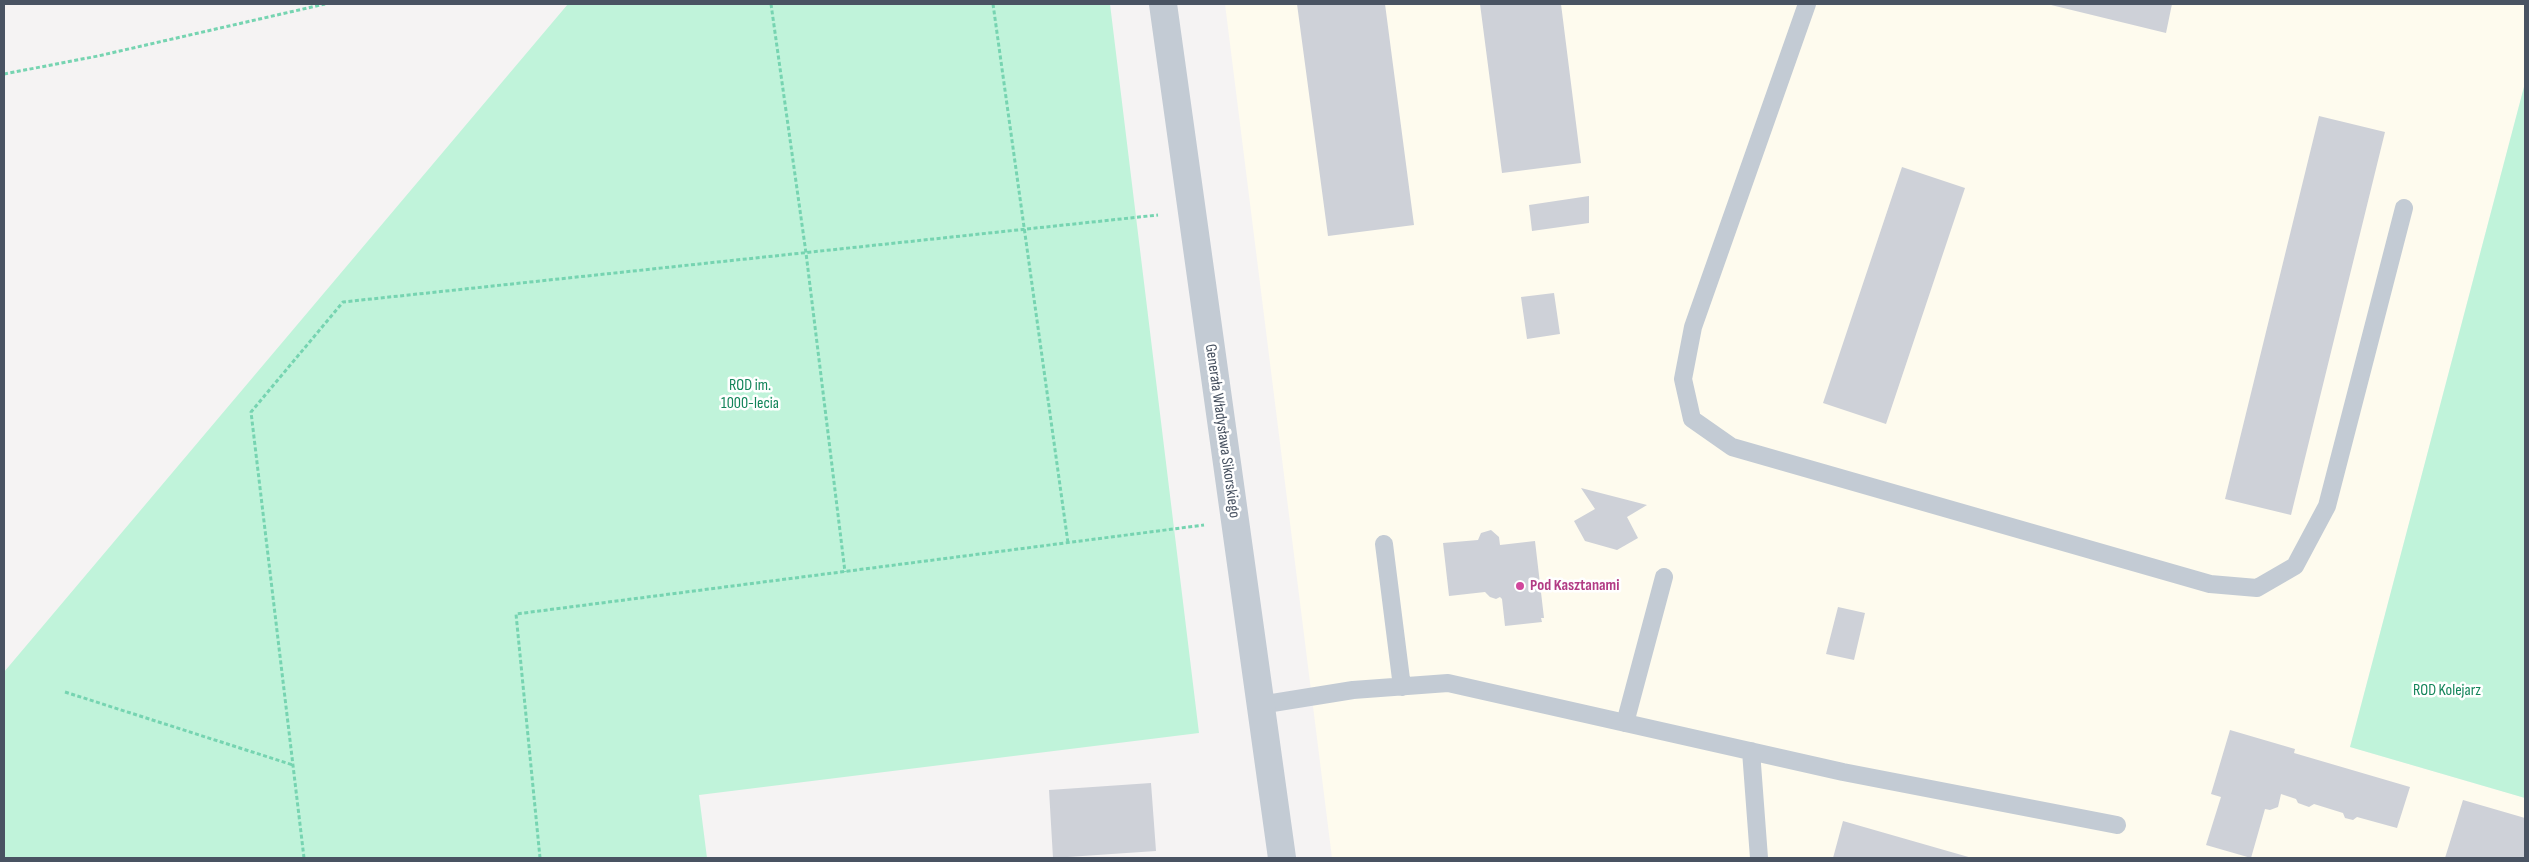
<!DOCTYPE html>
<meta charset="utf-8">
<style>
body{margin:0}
#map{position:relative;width:2529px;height:862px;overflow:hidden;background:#f5f3f3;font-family:"Sofia Sans Condensed",sans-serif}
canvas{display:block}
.frame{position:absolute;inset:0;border:5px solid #495362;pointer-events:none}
</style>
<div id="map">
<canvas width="2529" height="862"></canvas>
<div class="frame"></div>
</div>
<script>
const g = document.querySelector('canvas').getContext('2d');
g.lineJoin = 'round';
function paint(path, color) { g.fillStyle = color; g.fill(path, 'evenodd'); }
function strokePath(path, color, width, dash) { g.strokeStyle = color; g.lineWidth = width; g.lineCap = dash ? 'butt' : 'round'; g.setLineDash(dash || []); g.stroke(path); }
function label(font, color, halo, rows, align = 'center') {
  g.font = font + ' "Sofia Sans Condensed",sans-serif'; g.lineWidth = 5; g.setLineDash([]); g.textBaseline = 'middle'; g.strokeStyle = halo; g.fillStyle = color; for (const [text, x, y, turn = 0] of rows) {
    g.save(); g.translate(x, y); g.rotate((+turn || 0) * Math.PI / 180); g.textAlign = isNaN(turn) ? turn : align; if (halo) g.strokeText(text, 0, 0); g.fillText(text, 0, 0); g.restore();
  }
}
paint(new Path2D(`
 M1225 4H2525V83L2350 747 2525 798V858H1332Z`), '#fefbee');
paint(new Path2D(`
 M568 4H1110L1199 733 699 795 707 858H4V672Z
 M2525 83V798L2350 747Z`), '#c0f3da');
paint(new Path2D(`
 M1297 4H1385L1414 225 1328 236Z
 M1480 4H1561L1581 163 1502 173Z
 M2047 4H2172L2166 33Z
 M2319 116 2385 132 2291 515 2225 499Z
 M1902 167 1965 188 1886 424 1823 403Z
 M1589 196V223L1532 231 1529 205Z
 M1554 293 1560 334 1527 339 1521 297Z
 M1581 488 1647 505 1627 517 1638 538 1617 550 1585 541 1574 521 1595 509Z
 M1491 530 1499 537 1500 545 1535 541 1544 618H1541L1542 622 1505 626 1502 599 1500 597 1496 599 1490 597 1485 592 1449 596 1443 543 1478 540 1481 533Z
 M1838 607 1865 613 1854 660 1826 654Z
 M2230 730 2295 749 2294 753 2410 787 2397 828 2357 817 2353 820 2345 818 2343 813 2314 804 2309 807 2298 803 2296 799 2281 794 2278 807 2270 810 2265 809 2251 858 2206 845 2221 797 2211 794Z
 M1151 783 1156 851 1053 858 1049 790Z
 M2463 800 2525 818V858H2445Z
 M1843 821 1972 858H1833Z`), '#ced1d8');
strokePath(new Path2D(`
 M771 4 806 253 845 572
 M993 4 1068 543
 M4 74 98 56 325 4
 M65 692 293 765
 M304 858 251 412 343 302 1158 215
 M540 858 516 614 1204 525`), '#76d4b1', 3, [4, 2.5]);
strokePath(new Path2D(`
 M1807 4 1693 327 1683 379 1692 419 1732 447 2210 584 2257 588 2295 566 2327 506 2404 208
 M1384 544 1402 687
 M1260 705 1353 690 1448 683 1843 772 2117 825
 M1625 723 1664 577
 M1751 751 1759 858`), '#c3cbd4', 18);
strokePath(new Path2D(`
 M1163 4 1282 858`), '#c3cbd4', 28);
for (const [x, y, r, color] of [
 [1520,586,5,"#d1479c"]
]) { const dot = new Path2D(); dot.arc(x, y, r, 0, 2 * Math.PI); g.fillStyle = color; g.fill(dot); strokePath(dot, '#fff', 2); }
label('16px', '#128459', '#fff', [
 ["ROD im.",750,386],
 ["1000-lecia",750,404],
 ["ROD Kolejarz",2447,691]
]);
label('16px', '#495362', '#fff', [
 ["Generała Władysława Sikorskiego",1222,431,82]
]);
label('bold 16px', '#b23c85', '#fff', [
 ["Pod Kasztanami",1530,586]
], 'left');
</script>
